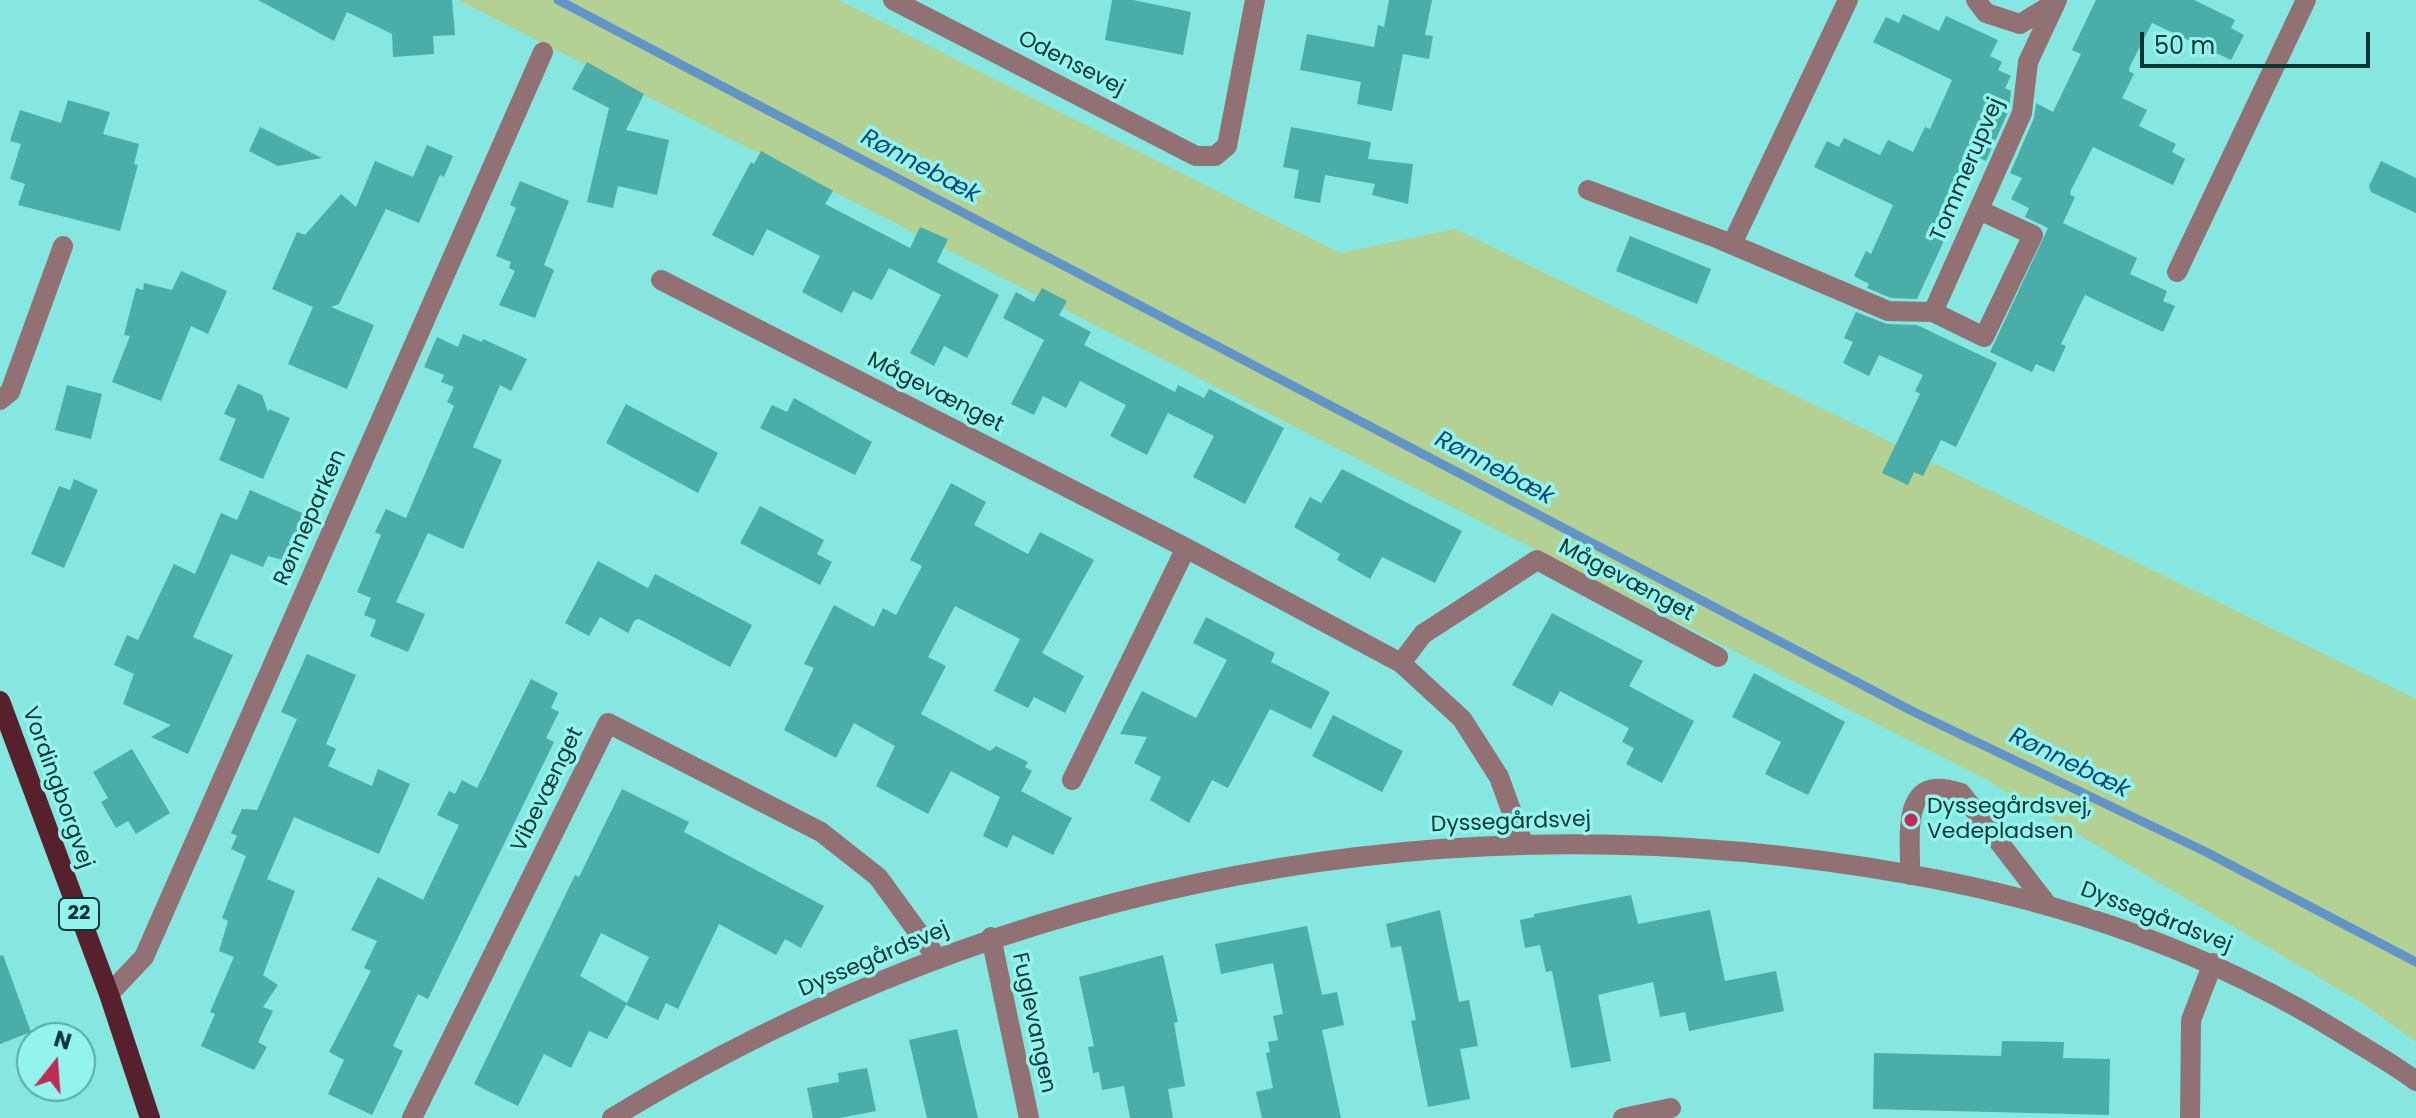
<!DOCTYPE html>
<meta charset="utf-8">
<style>
body{margin:0}
#map{position:relative;width:2416px;height:1118px;overflow:hidden;background:#86e7e0;font-family:Poppins,sans-serif}
canvas{display:block}
.north{position:absolute;left:16px;top:1022px;width:80px;height:80px;box-sizing:border-box;background:#93f4ed;border:2px solid #5ca8a3;border-radius:50%;rotate:17deg;font-size:22px;font-weight:700;line-height:32px;text-align:center;color:#093533}
.north::after{content:'';display:block;margin:auto;width:28px;height:36px;background:#bc2c54;clip-path:polygon(50% 0,100% 100%,50% 72%,0 100%)}
.scale{position:absolute;left:2140px;top:32px;width:230px;height:36px;box-sizing:border-box;border:4px solid #093533;border-top:0;padding-left:10px;font-size:24px;line-height:28px;white-space:nowrap;color:#093533;-webkit-text-stroke:6px #93f4ed;paint-order:stroke}
</style>
<div id="map">
<canvas width="2416" height="1118"></canvas>
<div class="north">N</div>
<div class="scale">50 m</div>
</div>
<script>
const g = document.querySelector('canvas').getContext('2d');
g.lineJoin = 'round';
function paint(path, color) { g.fillStyle = color; g.fill(path, 'evenodd'); }
function strokePath(path, color, width, dash) { g.strokeStyle = color; g.lineWidth = width; g.lineCap = dash ? 'butt' : 'round'; g.setLineDash(dash || []); g.stroke(path); }
function label(font, color, halo, rows, align = 'center') {
  g.font = font + ' Poppins,sans-serif'; g.lineWidth = 7; g.setLineDash([]); g.textBaseline = 'middle'; g.strokeStyle = halo; g.fillStyle = color; for (const [text, x, y, turn = 0] of rows) {
    g.save(); g.translate(x, y); g.rotate((+turn || 0) * Math.PI / 180); g.textAlign = isNaN(turn) ? turn : align; if (halo) g.strokeText(text, 0, 0); g.fillText(text, 0, 0); g.restore();
  }
}
paint(new Path2D(`
 M458 0H838L1340 253 1455 229 2416 699V1042L2365 1005 1983 778Z`), '#b2d193');
strokePath(new Path2D(`
 M558 0 1914 712 2206 852 2416 962`), '#6294c7', 9);
paint(new Path2D(`
 M258 0H452L455 35 433 36 434 54 393 57 392 34 347 12 334 41Z
 M1112 0H1133L1191 12 1183 55 1105 40Z
 M1389 0H1432L1425 35 1433 36 1429 59 1403 54 1392 111 1357 104 1361 82 1300 70 1307 34 1374 47 1378 25 1384 27Z
 M2096 0H2194L2235 20 2231 28 2244 35 2231 60 2152 23 2130 66 2129 71 2134 74 2122 98 2147 110 2139 126 2176 144 2172 152 2185 159 2173 185 2093 147 2071 190 2070 195 2075 197 2063 223 2137 258 2130 274 2167 291 2163 301 2175 306 2163 332 2085 295 2061 344 2066 346 2054 372 2036 364 2032 372 1990 352 2048 228 2025 217 2029 208 2011 199 2022 178 2010 173 2034 118 2036 103 2053 112 2081 54 2072 50Z
 M1903 14 1939 31 1946 16 1998 40 1990 56 2002 62 1998 70 2011 76 2005 88 2011 91 2009 110 1986 161 1973 155 1951 200 1946 213 1955 217 1917 299 1891 298 1867 288 1869 284 1854 276 1866 251 1871 254 1893 205 1814 167 1827 141 1839 147 1844 138 1880 155 1888 140 1913 152 1925 127 1930 129 1952 80 1873 42 1886 17 1899 23Z
 M587 62 644 94 626 130 669 140 657 195 618 186 613 208 587 202 609 108 572 89Z
 M68 100 110 112 103 134 139 144 134 164 138 165 120 231 18 205 25 184 10 179 21 144 10 141 20 110 61 123Z
 M260 127 322 158 278 166 249 151Z
 M1291 127 1371 142 1368 159 1413 164 1408 204 1372 195 1375 184 1325 175 1320 203 1294 198 1299 170 1283 167Z
 M427 145 453 156 444 177 440 175 419 223 386 209 339 304 331 307 374 325 347 389 288 364 313 307 272 289 297 232 305 235 341 194 356 207 375 161 413 177Z
 M761 151 833 191 825 204 910 248 920 227 948 239 937 262 999 295 967 358 944 346 934 366 910 353 941 295 889 268 872 300 853 291 842 313 802 292 820 256 767 229 753 256 712 235 751 162 754 164Z
 M2381 161 2416 178V213L2371 192 2369 186Z
 M520 181 569 201 544 265 554 270 535 318 499 305 515 271 509 268 511 262 496 256 516 208 510 205Z
 M1630 236 1711 269 1697 304 1616 271Z
 M181 271 227 291 208 334 191 326 161 401 112 382 130 336 124 335 136 288 143 290 144 283 172 290Z
 M1042 288 1067 301 1059 315 1091 332 1084 345 1175 392 1178 385 1204 398 1209 389 1284 428 1245 504 1193 477 1214 436 1168 413 1147 455 1110 436 1126 405 1080 381 1066 408 1043 396 1034 415 1011 404 1044 340 1003 318 1016 292 1034 302Z
 M1856 312 1887 324 1917 325 1997 363 1956 447 1941 440 1923 476 1914 472 1908 485 1882 473 1920 394 1915 391 1923 375 1879 355 1869 376 1843 363 1853 342 1844 338Z
 M463 334 482 342 483 339 527 359 511 391 500 385 473 447 502 460 463 549 428 533 396 602 425 614 408 652 370 636 376 620 364 615 371 598 357 592 381 535 375 532 386 509 406 518 454 406 447 402 454 387 441 382 444 375 424 367 437 337 458 347Z
 M238 384 262 395 268 412 269 409 290 418 263 479 219 460 236 419 224 414Z
 M67 385 102 394 91 439 55 430Z
 M794 398 872 442 855 475 760 428 772 405 787 412Z
 M626 404 718 453 698 493 606 443Z
 M1342 469 1462 531 1435 583 1382 557 1370 579 1337 560 1340 554 1294 527 1310 497 1321 503Z
 M74 479 98 490 64 568 31 554 59 486 70 490Z
 M951 483 986 502 974 525 1028 554 1040 532 1094 560 1042 653 1084 676 1065 713 1034 697 1028 708 994 691 1020 639 955 606 928 657 946 666 921 714 990 751 996 746 1028 762 1025 767 1032 771 1021 791 1072 818 1053 855 1013 835 1007 848 983 836 1000 797 951 771 928 814 876 786 895 746 854 723 836 758 784 730 814 668 804 664 834 605 874 627 883 608 896 615 922 566 910 560Z
 M250 490 311 517 291 562 268 556 263 567 231 554 193 637 233 655 188 754 151 737 171 725 123 704 134 674 114 665 127 635 138 640 174 564 195 574 221 513 237 520Z
 M760 506 824 540 817 554 832 562 820 585 740 543Z
 M598 561 648 588 655 574 752 625 730 667 639 619 635 620 628 633 600 617 589 636 565 623Z
 M1552 613 1643 661 1629 686 1694 721 1662 783 1626 764 1634 748 1622 742 1629 728 1560 691 1552 706 1512 685Z
 M1206 617 1275 653 1271 662 1330 692 1311 729 1270 709 1228 788 1212 780 1189 823 1150 800 1161 777 1134 763 1147 737 1120 734 1142 691 1196 718 1227 660 1193 643Z
 M307 654 356 675 326 744 336 749 328 766 372 786 378 769 410 784 379 854 294 817 267 879 295 891 263 975 278 985 263 1007 273 1011 258 1042 267 1047 254 1070 201 1046 215 1014 210 1012 234 957 219 951 228 921 222 918 246 856 231 849 237 836 231 833 242 809 257 810 297 719 281 712Z
 M1754 673 1845 722 1808 795 1765 774 1781 742 1732 717Z
 M531 679 558 693 551 708 559 712 546 738 554 742 428 999 418 994 393 1046 403 1051 372 1115 328 1094 344 1060 329 1052 371 971 364 968 377 941 351 930 378 877 423 900 459 825 437 815 449 791 455 794 462 780 477 788Z
 M1333 715 1403 751 1382 792 1312 756Z
 M132 749 170 813 136 834 128 821 116 828 101 802 108 798 93 772Z
 M622 789 689 822 684 832 824 906 801 948 785 939 776 955 719 924 678 1009 666 1003 658 1020 626 1005 607 1039 589 1031 571 1068 544 1054 518 1106 474 1084 575 875 579 877ZM601 933 649 957 627 1003 580 976Z
 M1631 895 1638 924 1710 910 1725 981 1776 971 1784 1011 1689 1031 1685 1012 1660 1017 1653 982 1598 995 1611 1061 1571 1068 1552 971 1546 972 1540 945 1525 948 1520 920 1534 917V914Z
 M1440 910 1459 1002 1469 1000 1478 1046 1460 1049 1470 1099 1428 1107 1411 1021 1416 1020 1401 946 1391 948 1386 924Z
 M1307 926 1322 995 1337 992 1344 1025 1322 1030 1341 1118H1262L1256 1092 1273 1088 1266 1053 1270 1052 1268 1042 1278 1040 1273 1016 1283 1014 1273 963 1221 974 1215 944Z
 M3 955 31 1032 0 1044V956Z
 M1163 955 1178 1022 1174 1023 1185 1086 1168 1089 1173 1118H1130L1124 1086 1102 1090 1099 1072 1093 1073 1088 1047 1094 1046 1079 977Z
 M957 1029 978 1118H927L909 1040Z
 M2002 1041 2064 1042 2063 1058 2110 1059 2109 1115 1873 1109 1874 1053 2001 1056Z
 M867 1068 876 1111 840 1118H813L807 1088 839 1082 838 1073Z`), '#4aada7');
strokePath(new Path2D(`
 M893 0 1196 156H1215L1227 146 1255 0
 M1976 0 1986 13 2020 24 2056 2
 M1588 190 1719 239 1888 311 1933 312 1984 337 2033 235 1979 210
 M1732 244 1848 0
 M2177 272 2306 0
 M661 280 1186 548 1401 663 1462 719 1499 777 1523 843
 M1933 312 2022 113 2028 62 2057 0
 M0 400 10 392 63 246
 M1401 663 1423 634 1537 560 1718 657
 M1072 780 1186 548
 M1910 875C1911 834 1899 772 1961 793L2046 903
 M991 937 1029 1118
 M109 994 144 957 543 52
 M412 1118 608 723 821 832 878 877 937 958
 M612 1118C1007 877 1451 794 1907 874 2063 901 2209 951 2344 1035 2368 1050 2393 1064 2416 1081
 M1623 1118 1671 1108
 M2190 1118 2191 1020 2213 963`), '#927175', 20);
strokePath(new Path2D(`
 M0 701 109 994 150 1118`), '#56212c', 20);
for (const [x, y, r, color] of [
 [1911,820,8,"#bc2c54"]
]) { const dot = new Path2D(); dot.arc(x, y, r, 0, 2 * Math.PI); g.fillStyle = color; g.fill(dot); strokePath(dot, '#93f4ed', 3); }
for (const [x, y, w] of [
 [79,914,40]
]) { const box = new Path2D(); box.roundRect(x - w / 2, y - 16, w, 32, 6); g.fillStyle = '#93f4ed'; g.fill(box); strokePath(box, '#093533', 2); }
label('bold 20px', '#093533', null, [
 ["22",79,914]
]);
label('22px', '#093533', '#93f4ed', [
 ["Odensevej",1071,64,27],
 ["Tommerupvej",1968,170,-67],
 ["Mågevænget",935,393,27],
 ["Rønneparken",311,518,-66],
 ["Mågevænget",1626,581,28],
 ["Vordingborgvej",57,788,70],
 ["Vibevænget",548,790,-64],
 ["Dyssegårdsvej",1511,823,-2],
 ["Dyssegårdsvej",2156,918,21],
 ["Dyssegårdsvej",874,960,-23],
 ["Fuglevangen",1033,1023,78]
]);
label('22px', '#093533', '#93f4ed', [
 ["Dyssegårdsvej,",1927,807],
 ["Vedepladsen",1927,832]
], 'left');
label('italic 24px', '#0e4777', '#93f4ed', [
 ["Rønnebæk",920,167,28],
 ["Rønnebæk",1494,469,28],
 ["Rønnebæk",2069,764,26]
]);
</script>
